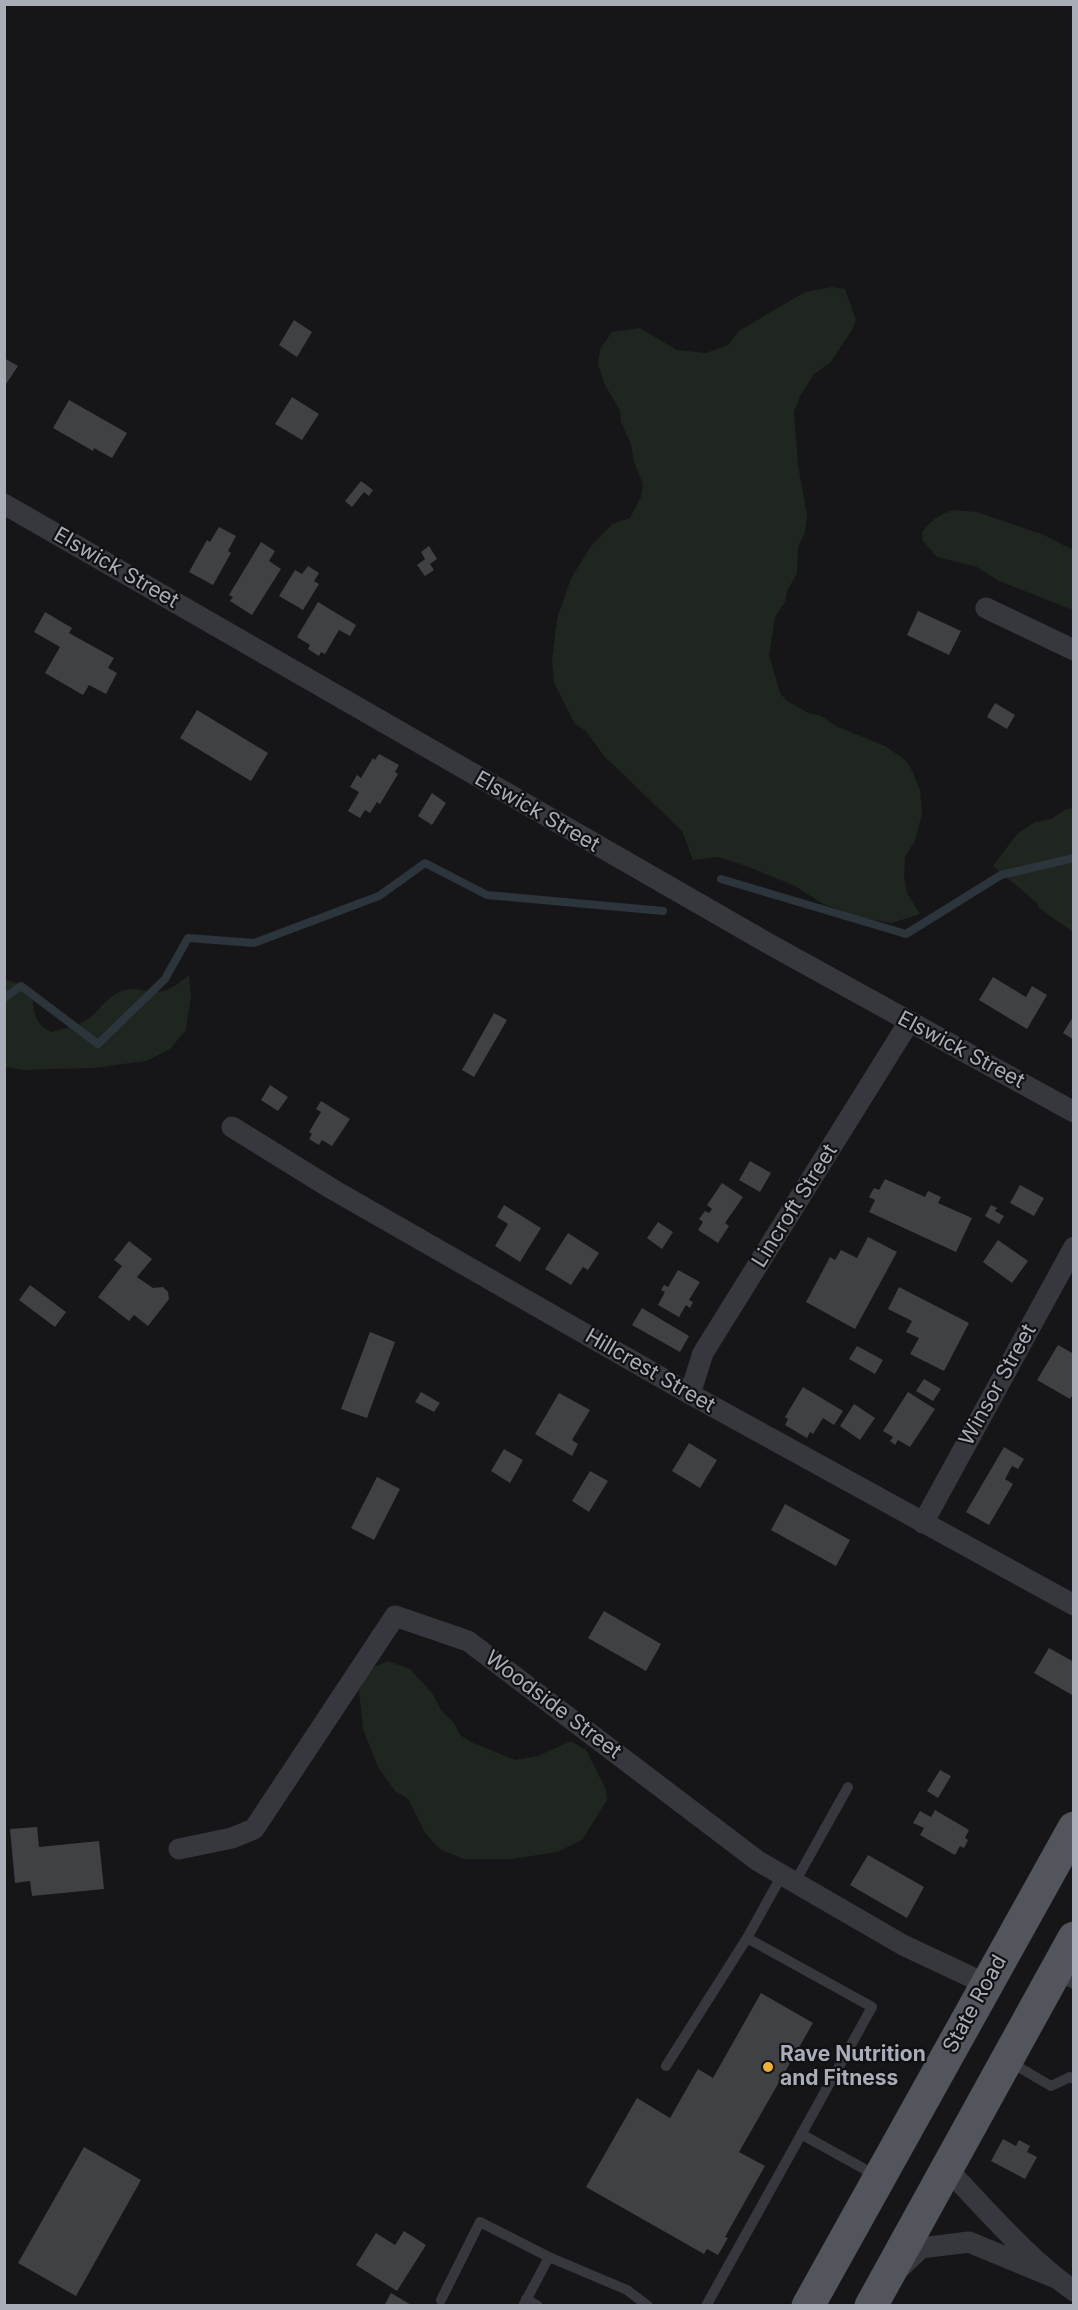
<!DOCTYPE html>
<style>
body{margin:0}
#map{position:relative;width:1078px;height:2310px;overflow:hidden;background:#161618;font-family:Inter,sans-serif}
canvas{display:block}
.frame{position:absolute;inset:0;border:6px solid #a8adb8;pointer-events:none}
</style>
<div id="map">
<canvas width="1078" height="2310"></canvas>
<div class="frame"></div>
</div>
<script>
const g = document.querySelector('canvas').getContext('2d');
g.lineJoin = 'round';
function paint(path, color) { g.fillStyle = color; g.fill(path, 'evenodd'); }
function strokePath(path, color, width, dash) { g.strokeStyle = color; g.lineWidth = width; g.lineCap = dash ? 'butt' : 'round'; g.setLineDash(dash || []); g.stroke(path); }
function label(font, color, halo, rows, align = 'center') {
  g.font = font + ' Inter,sans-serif'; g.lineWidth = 4.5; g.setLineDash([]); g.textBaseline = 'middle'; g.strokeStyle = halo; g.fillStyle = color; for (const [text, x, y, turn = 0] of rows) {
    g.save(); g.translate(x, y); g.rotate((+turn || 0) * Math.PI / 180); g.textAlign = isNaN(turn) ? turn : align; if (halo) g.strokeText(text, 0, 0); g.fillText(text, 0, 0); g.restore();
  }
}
paint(new Path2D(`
 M832 287 845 289 856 320 852 330 830 363 814 374 800 396 794 412 798 465 807 515 805 532 798 547 797 573 787 591 785 602 775 617 769 655 780 693 787 701 810 714 819 715 838 727 885 746 904 759 910 766 920 790 922 813 915 841 905 857 904 876 907 893 920 914 892 923 862 918 823 904 795 886 749 867 718 857 693 860 682 831 604 756 586 731 575 724 554 683 552 660 557 619 571 578 592 545 612 524 630 518 641 497 643 484 634 462 631 444 621 422 620 411 604 383 598 364 600 349 612 332 640 328 677 350 706 353 728 345 739 331 805 292Z
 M953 510 977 512 1044 535 1073 550V610L999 581 977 567 937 557 923 541 922 533C929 521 940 514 953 510Z
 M1073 808H1074L1073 932 1039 908 1037 903 993 866 1017 834 1035 822 1051 819 1065 810Z
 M189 975 191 995 186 1030 170 1049 146 1061 93 1068 23 1070 5 1067V980C53 988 17 1014 51 1032 65 1028 83 1025 94 1014 102 1006 107 998 119 992 134 985 142 992 156 992 169 992 179 983 189 975Z
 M388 1661 410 1669 432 1693 441 1710 454 1723 460 1735 473 1743 515 1760 538 1756 571 1741 586 1750 606 1790 607 1800 582 1840 557 1852 512 1859H464L441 1850 425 1833 408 1799 395 1791 378 1767 363 1729 359 1690 371 1668Z`), '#1e261f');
strokePath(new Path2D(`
 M721 879 906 934 1001 875 1074 858
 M4 998 21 986 98 1044 165 979 188 938 254 943 379 896 425 863 487 895 663 911`), '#2c353c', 8);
paint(new Path2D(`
 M294 320 312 332 297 357 279 345Z
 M4 358 18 366 6 384 4 383Z
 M292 397 319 414 302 440 275 424Z
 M69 400 127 433 112 458 94 448 93 451 53 428Z
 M361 481 373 490 369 496 364 492 352 507 345 501Z
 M219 527 236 536 228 551 231 553 213 585 189 572 207 540 210 542Z
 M261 542 275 551 269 561 281 569 252 615 230 601 233 597 229 595Z
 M429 546 437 559 430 564 434 570 425 576 417 565 425 559 421 552Z
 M308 566 319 573 314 581 319 584 303 610 279 596 295 570 302 574Z
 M318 602 356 625 350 636 339 630 325 654 321 652 319 656 308 649 310 645 297 637Z
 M918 611 961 631 949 655 907 635Z
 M45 612 72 628 69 633 114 658 108 668 117 673 106 694 89 685 83 695 45 673 60 647 34 632Z
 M995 703 1015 715 1007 729 987 717Z
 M197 710 268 753 251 781 180 738Z
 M379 754 399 765 395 772 398 774 380 804 377 802 370 813 365 810 360 818 348 811 359 792 350 787 357 775 361 778 373 758 375 760Z
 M432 793 446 803 432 825 418 816Z
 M993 977 1026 997 1032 986 1047 995 1027 1029 979 1000Z
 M494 1013 507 1020 474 1077 462 1070Z
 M1074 1015V1040L1063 1033Z
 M270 1085 288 1097 278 1111 261 1100Z
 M321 1101 350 1119 332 1146 322 1140 319 1145 309 1139 312 1134 309 1132 321 1112 316 1109Z
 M750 1161 771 1173 760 1192 739 1180Z
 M885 1179 925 1197 928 1191 941 1197 938 1203 972 1218 956 1252 869 1212 875 1200 869 1197 874 1188 879 1190Z
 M722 1183 743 1197 725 1223 729 1226 718 1243 698 1230 703 1222 699 1219 705 1211 709 1213 712 1209 707 1205Z
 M1020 1185 1044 1198 1034 1216 1010 1203Z
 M504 1205 541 1228 520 1262 495 1246 508 1224 497 1217Z
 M991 1205 997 1208 995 1211 1004 1216 999 1224 985 1216Z
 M658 1222 673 1232 662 1249 647 1238Z
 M568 1233 599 1253 588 1270 583 1267 571 1285 545 1269Z
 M868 1237 897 1252 855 1329 806 1302 830 1257 835 1260 841 1250 857 1258Z
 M998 1240 1028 1261 1012 1283 983 1262Z
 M129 1241 152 1259 137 1277 153 1288 163 1287 168 1292 169 1299 148 1326 134 1315 129 1321 98 1297 122 1266 114 1260Z
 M678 1270 700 1282 689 1300 693 1302 690 1308 686 1305 679 1317 658 1305 665 1292 661 1290 664 1285 668 1287Z
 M30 1285 66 1312 55 1327 19 1300Z
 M899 1287 969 1323 944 1371 910 1354 919 1338 906 1332 912 1321 888 1309Z
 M642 1308 689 1336 680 1352 632 1325Z
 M370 1332 395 1342 367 1418 341 1409Z
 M1058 1345 1074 1354V1393L1070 1399 1037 1380Z
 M857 1346 883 1360 875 1374 849 1359Z
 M924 1379 941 1389 933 1401 916 1391Z
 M803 1387 843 1411 834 1425 823 1418 813 1434 810 1432 807 1438 785 1425 788 1419 785 1417Z
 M421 1392 440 1403 434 1412 415 1402Z
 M908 1392 935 1409 910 1447 898 1440 895 1445 890 1441 893 1437 883 1431Z
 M559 1393 590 1410 572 1440 578 1444 572 1456 535 1434Z
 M854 1404 875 1418 860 1440 840 1426Z
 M689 1443 717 1460 700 1488 672 1471Z
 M1004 1447 1024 1459 1018 1469 1012 1466 1005 1479 1013 1484 989 1525 966 1512Z
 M504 1449 523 1460 510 1483 491 1471Z
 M590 1471 608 1481 589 1512 572 1501Z
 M377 1477 400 1489 374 1540 351 1528Z
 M785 1504 850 1540 836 1566 771 1530Z
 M604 1611 661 1644 646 1671 588 1638Z
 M1049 1648 1074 1662 1072 1695 1034 1673Z
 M940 1770 951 1776 938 1798 927 1791Z
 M935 1810 969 1830 965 1838 968 1840 964 1848 960 1846 955 1855 920 1835 924 1828 913 1823 920 1811 931 1817Z
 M37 1827 39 1847 99 1841 104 1889 32 1896 30 1881 15 1883 10 1829Z
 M868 1855 924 1887 907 1918 850 1885Z
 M761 1993 813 2023 739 2152 765 2166 725 2237 728 2238 718 2255 707 2249 704 2254 586 2187 637 2098 670 2118 698 2069 713 2078Z
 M1003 2139 1016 2146 1019 2140 1030 2146 1027 2152 1037 2157 1025 2179 991 2161Z
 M84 2147 141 2180 76 2296 18 2263Z
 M404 2231 426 2245 397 2291 356 2265 376 2233 395 2245Z
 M391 2293 413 2306H384Z`), '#404145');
strokePath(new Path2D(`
 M795 1882 848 1787
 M1056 1976 1074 1984
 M1010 2062 1051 2086 1070 2077 1074 2079
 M666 2066 747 1938
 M801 2134 877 2176
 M526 2299 538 2306
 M441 2300 480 2222 549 2257
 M523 2306 549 2257 627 2290 648 2306
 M706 2306 872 2007 747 1938 782 1875`), '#37383d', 10);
strokePath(new Path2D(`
 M4 504 771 945 1074 1112
 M986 608 1074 650
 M232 1127 332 1189 690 1394 1074 1605
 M690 1394 703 1353 909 1022
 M923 1523 1074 1247
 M179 1849 232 1838 254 1829 395 1616 468 1641 758 1861 903 1945 986 1984
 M947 2169C988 2211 1026 2257 1074 2291
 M900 2268 921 2248 969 2242 1056 2278`), '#37383d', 21);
strokePath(new Path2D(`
 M808 2306 1074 1828
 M871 2306 1074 1938`), '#53555c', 33);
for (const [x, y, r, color] of [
 [768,2067,6,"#f2b134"]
]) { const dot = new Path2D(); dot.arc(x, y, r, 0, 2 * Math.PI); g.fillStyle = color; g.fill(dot); strokePath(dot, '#111113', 2); }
label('21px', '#a8adb8', '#111113', [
 ["Elswick Street",116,568,30],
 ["Elswick Street",537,812,30],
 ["Elswick Street",961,1050,28],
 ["Lincroft Street",795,1206,-58],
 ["Hillcrest Street",650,1371,30],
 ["Winsor Street",998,1385,-61],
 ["Woodside Street",553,1705,37],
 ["State Road",975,2004,-61]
]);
label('bold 21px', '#a8adb8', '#111113', [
 ["Rave Nutrition",780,2055],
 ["and Fitness",780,2079]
], 'left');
</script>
